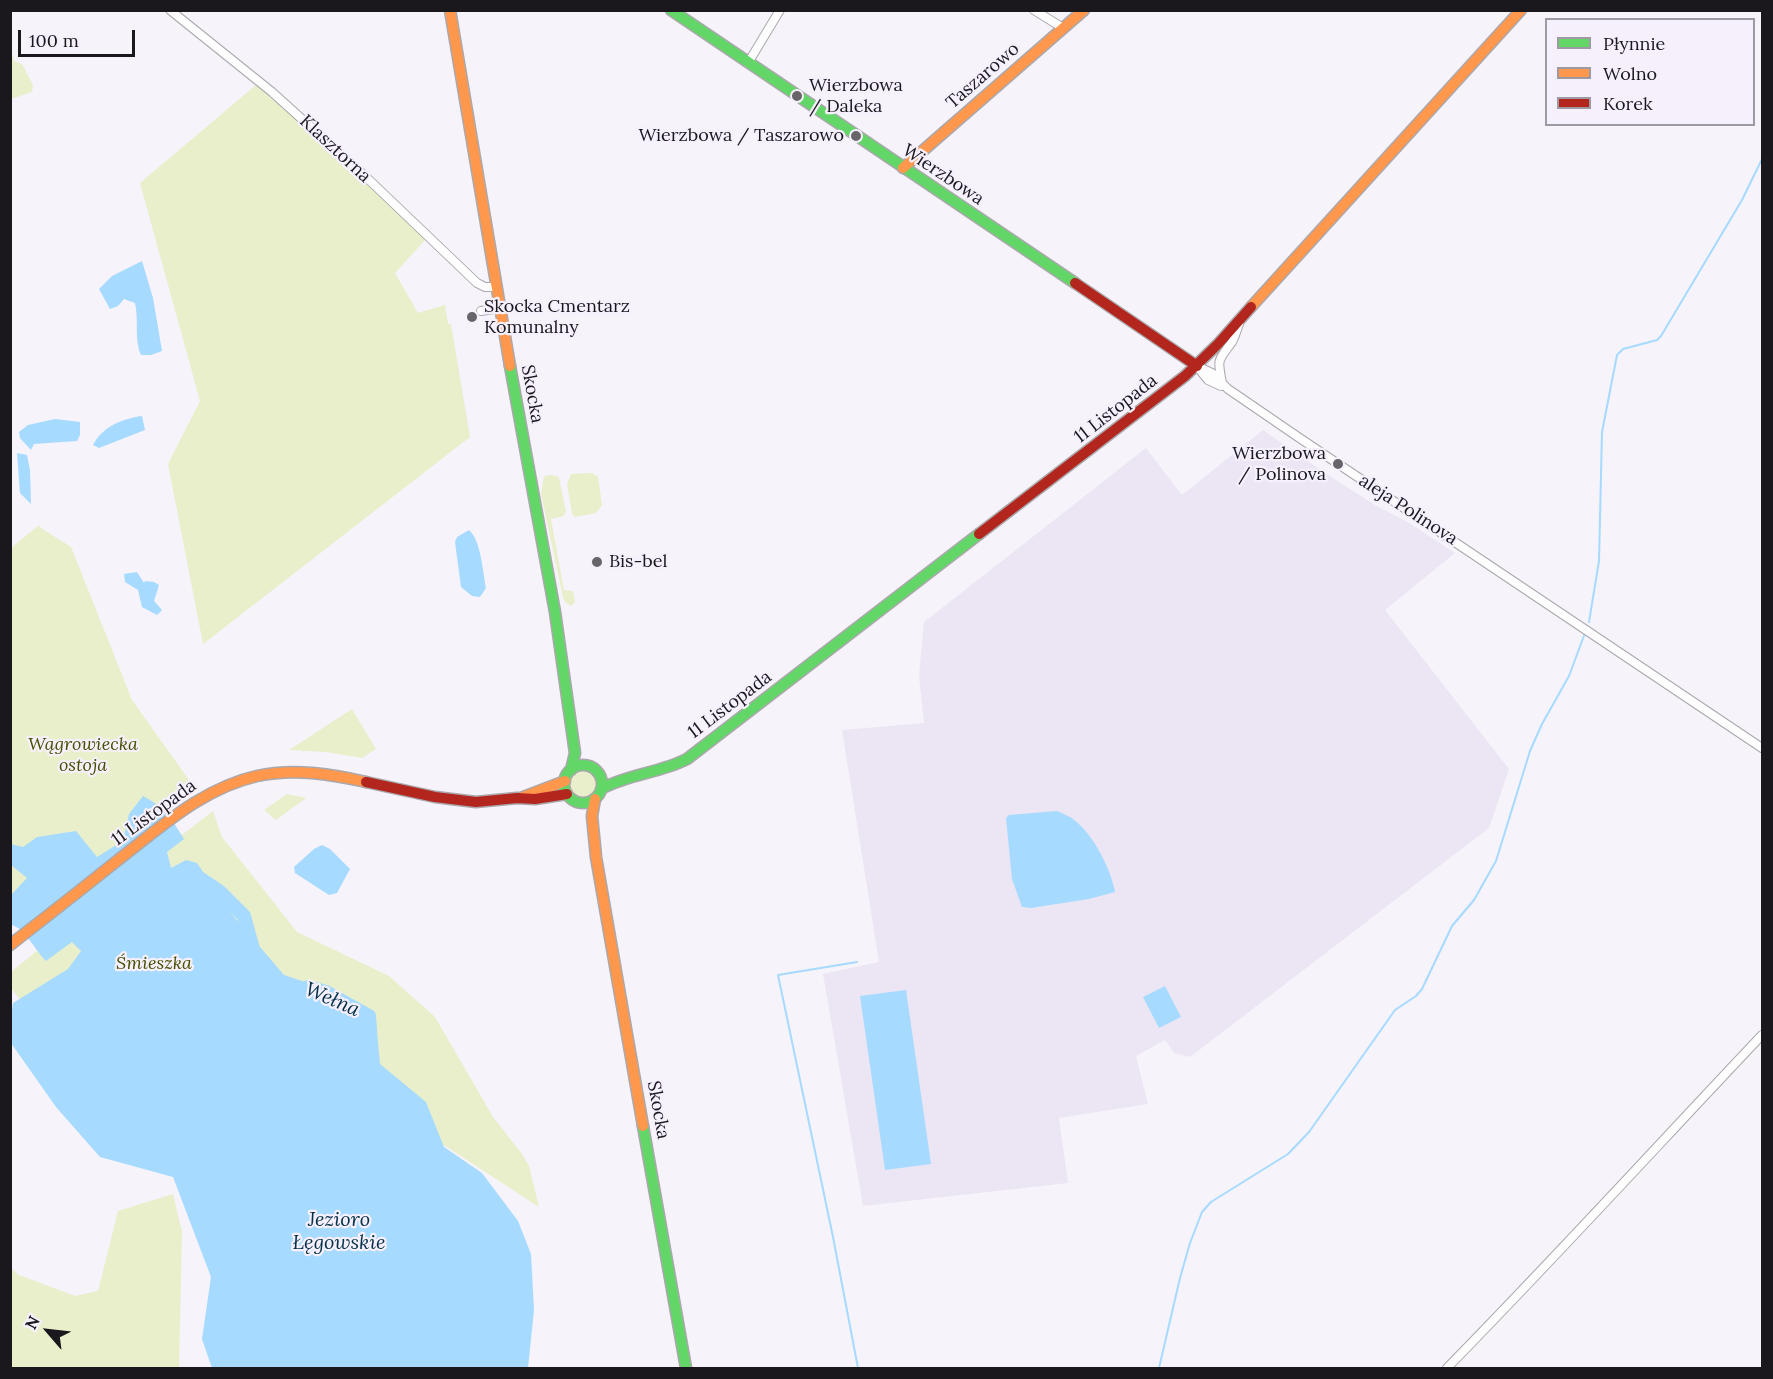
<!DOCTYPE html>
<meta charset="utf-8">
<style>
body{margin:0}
#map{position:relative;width:1773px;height:1379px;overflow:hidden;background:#f6f3fa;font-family:Lora,serif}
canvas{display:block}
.frame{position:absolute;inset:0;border:12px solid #1a181c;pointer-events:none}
.legend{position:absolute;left:1545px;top:18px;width:210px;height:108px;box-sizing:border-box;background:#f6f0fd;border:2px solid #9e9aa3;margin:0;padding:8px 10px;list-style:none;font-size:18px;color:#1a181c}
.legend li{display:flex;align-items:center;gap:12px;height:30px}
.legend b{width:30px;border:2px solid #9e9aa3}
.north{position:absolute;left:18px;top:1301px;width:60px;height:60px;-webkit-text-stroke:4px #f6f0fd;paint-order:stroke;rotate:298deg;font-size:16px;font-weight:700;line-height:24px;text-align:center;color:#1a181c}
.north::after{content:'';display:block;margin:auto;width:21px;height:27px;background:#1a181c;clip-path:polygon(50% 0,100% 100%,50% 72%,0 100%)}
.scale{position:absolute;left:18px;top:30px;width:117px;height:27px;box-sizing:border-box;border:3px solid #1a181c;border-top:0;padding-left:8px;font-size:18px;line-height:21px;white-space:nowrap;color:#1a181c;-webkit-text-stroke:4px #f6f0fd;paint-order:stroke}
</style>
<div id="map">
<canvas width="1773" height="1379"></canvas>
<div class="frame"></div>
<ul class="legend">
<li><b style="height:8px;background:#63d668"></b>Płynnie</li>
<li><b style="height:8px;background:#ff974d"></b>Wolno</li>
<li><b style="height:8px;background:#b3261e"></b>Korek</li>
</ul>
<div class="north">N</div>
<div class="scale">100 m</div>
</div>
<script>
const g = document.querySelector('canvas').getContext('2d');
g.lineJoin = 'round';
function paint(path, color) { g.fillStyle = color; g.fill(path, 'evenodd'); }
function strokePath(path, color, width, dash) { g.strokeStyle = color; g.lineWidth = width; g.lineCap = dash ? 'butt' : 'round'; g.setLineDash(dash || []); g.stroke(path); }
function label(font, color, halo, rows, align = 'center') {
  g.font = font + ' Lora,serif'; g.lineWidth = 4.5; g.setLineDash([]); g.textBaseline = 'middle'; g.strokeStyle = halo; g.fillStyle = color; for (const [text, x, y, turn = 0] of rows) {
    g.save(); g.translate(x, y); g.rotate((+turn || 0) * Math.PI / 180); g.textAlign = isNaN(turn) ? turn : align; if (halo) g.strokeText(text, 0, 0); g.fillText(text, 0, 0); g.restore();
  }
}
paint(new Path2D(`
 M1263 430 1325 473 1375 505 1411 524 1455 553 1385 610 1509 769 1489 828 1190 1057 1174 1053 1165 1040 1136 1056 1148 1104 1059 1118 1068 1183 863 1206 823 974 879 962 842 730 924 723 919 676 924 622 1146 448 1182 495Z`), '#ece6f4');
paint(new Path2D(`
 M10 46 14 61 22 64 33 85 32 92 11 99Z
 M256 85 322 141 426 239 395 273 418 313 445 305 448 324H451L470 437 203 644 168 464 200 401 140 183Z
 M592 473 598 477 602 505 596 513 575 517 572 514 567 484 571 474Z
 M551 475 557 476 559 478 566 512 563 516 551 519 564 590 573 591 575 602 571 606 564 601 541 494 544 476Z
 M39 525 41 528 71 547 132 700 189 780 159 804 182 835 213 811 222 837 297 932 389 976 435 1017 493 1117 522 1154 529 1166 539 1207 430 1136 152 1168 11 988V972L38 950 13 917 11 918V548Z
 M352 709 376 749 362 758 326 752 289 750Z
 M569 784a14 14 0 1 1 28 0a14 14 0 1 1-28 0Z
 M287 794 306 798 276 820 264 810Z
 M173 1194 182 1232 179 1368H11V1268L19 1275 75 1296 98 1291 118 1211Z`), '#e9efca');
paint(new Path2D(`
 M142 261 153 298 162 351 151 355H141C134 340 139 320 135 303L124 299 118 306 110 309 99 289 112 276Z
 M142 416 145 430 99 448 93 445C103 426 122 419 142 416Z
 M55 419 80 422V435L77 441 34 444 31 450 20 438 19 432 28 425Z
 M17 453 27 455 30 470 31 504 20 493Z
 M469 530C481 540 483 573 486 588L480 597 472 596 461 587 455 542 457 537Z
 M137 572 144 583 145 581 154 582 159 585 154 601 162 610 157 615 142 607 138 590 125 582 124 574Z
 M143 796 165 809 184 839 167 852 171 868 186 860 197 863 230 912 284 975 308 983 376 1020 380 1064 426 1102 444 1147 482 1173 518 1221 531 1254 534 1310 528 1368H212L202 1339 211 1277 173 1177 100 1157 56 1107 11 1043V1017L13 1003 68 969 81 951 72 942 46 961C35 950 24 927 11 925L10 896 27 878 11 865V844L23 847 37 837 76 831 97 857 118 844 124 836 129 814Z
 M1057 811C1063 814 1070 816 1074 820 1093 834 1111 869 1115 892L1089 899 1031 908 1022 907 1012 879 1006 818 1009 815Z
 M322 845 330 849 350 869 337 893 329 895 295 873 294 867 314 849Z
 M1165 986 1181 1017 1159 1028 1143 997Z
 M906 990 931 1164 885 1170 860 996Z`), '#a6dafe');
strokePath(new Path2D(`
 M1589 622 1599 561 1602 432 1617 355 1623 349 1657 340 1661 336 1742 200 1762 159
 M857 962 778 975 833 1237 858 1368
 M1159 1368 1180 1278 1190 1243 1202 1212 1211 1202 1288 1154 1309 1132 1395 1010 1416 996 1422 989 1452 926 1474 900 1496 861 1530 751 1542 724 1569 676 1585 633`), '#a6dafe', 2);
strokePath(new Path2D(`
 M198 877 219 891 244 916 253 949
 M308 987 326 992 369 1016 370 1033`), '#a6dafe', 14);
const street = new Path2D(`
 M170 10 272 92 366 177 477 283 485 287H496
 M1034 10 1063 28
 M748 63 780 10
 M481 311 500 308
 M1197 366 1212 373 1228 389 1301 439 1762 748
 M1199 369 1208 380 1221 386
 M1222 383C1217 358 1218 361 1232 342 1235 337 1237 329 1239 324
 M1447 1368C1554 1259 1657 1146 1762 1035`);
const fast = new Path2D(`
 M671 10 1075 283
 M510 366 555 612 575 753 571 770
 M564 784a19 19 0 1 1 38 0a19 19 0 1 1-38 0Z
 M601 789C628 774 660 773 687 759L979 534
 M643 1126 686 1368`);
const slow = new Path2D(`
 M450 10 510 366
 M903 168 1084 10
 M1251 307 1521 10
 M523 797 565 781
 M595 799 592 816 596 857 643 1126
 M10 945C46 917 82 889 118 860 161 827 203 788 257 776 293 768 331 774 366 782`);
const jam = new Path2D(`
 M1075 283 1197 366
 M979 534 1185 376 1218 344 1251 307
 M366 782 435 797 476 802 517 798 535 799 567 794`);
strokePath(street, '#aaa8ac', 10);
strokePath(fast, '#aaa8ac', 13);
strokePath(slow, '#aaa8ac', 13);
strokePath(jam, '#aaa8ac', 13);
strokePath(street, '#fefdfe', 8);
strokePath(fast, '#63d668', 10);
strokePath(slow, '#ff974d', 10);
strokePath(jam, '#b3261e', 10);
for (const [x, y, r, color] of [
 [797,96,6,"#67656a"],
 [856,136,6,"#67656a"],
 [472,317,6,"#67656a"],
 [1338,464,6,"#67656a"],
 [597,562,6,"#67656a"]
]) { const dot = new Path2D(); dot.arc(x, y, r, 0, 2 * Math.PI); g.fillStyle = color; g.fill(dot); strokePath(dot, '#f6f0fd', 2); }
label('18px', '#1a181c', '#f6f0fd', [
 ["Taszarowo",983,76,-41],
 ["Klasztorna",335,149,43],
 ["Wierzbowa",943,175,34],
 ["Skocka",532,394,80],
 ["11 Listopada",1116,409,-38],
 ["aleja Polinova",1408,510,33],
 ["11 Listopada",730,705,-37],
 ["11 Listopada",154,813,-36],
 ["Skocka",658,1110,80]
]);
label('18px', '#1a181c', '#f6f0fd', [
 ["Wierzbowa",809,86],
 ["/ Daleka",809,107],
 ["Wierzbowa / Taszarowo",844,136,"right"],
 ["Skocka Cmentarz",484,307],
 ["Komunalny",484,328],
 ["Wierzbowa",1326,454,"right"],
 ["/ Polinova",1326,475,"right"],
 ["Bis-bel",609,562]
], 'left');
label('italic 18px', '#474f00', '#f6f0fd', [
 ["Wągrowiecka",83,745],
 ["ostoja",83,766],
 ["Śmieszka",154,964]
]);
label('italic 20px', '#043149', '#f6f0fd', [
 ["Wełna",332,1000,23],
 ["Jezioro",339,1220],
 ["Łęgowskie",339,1243]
]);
</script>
